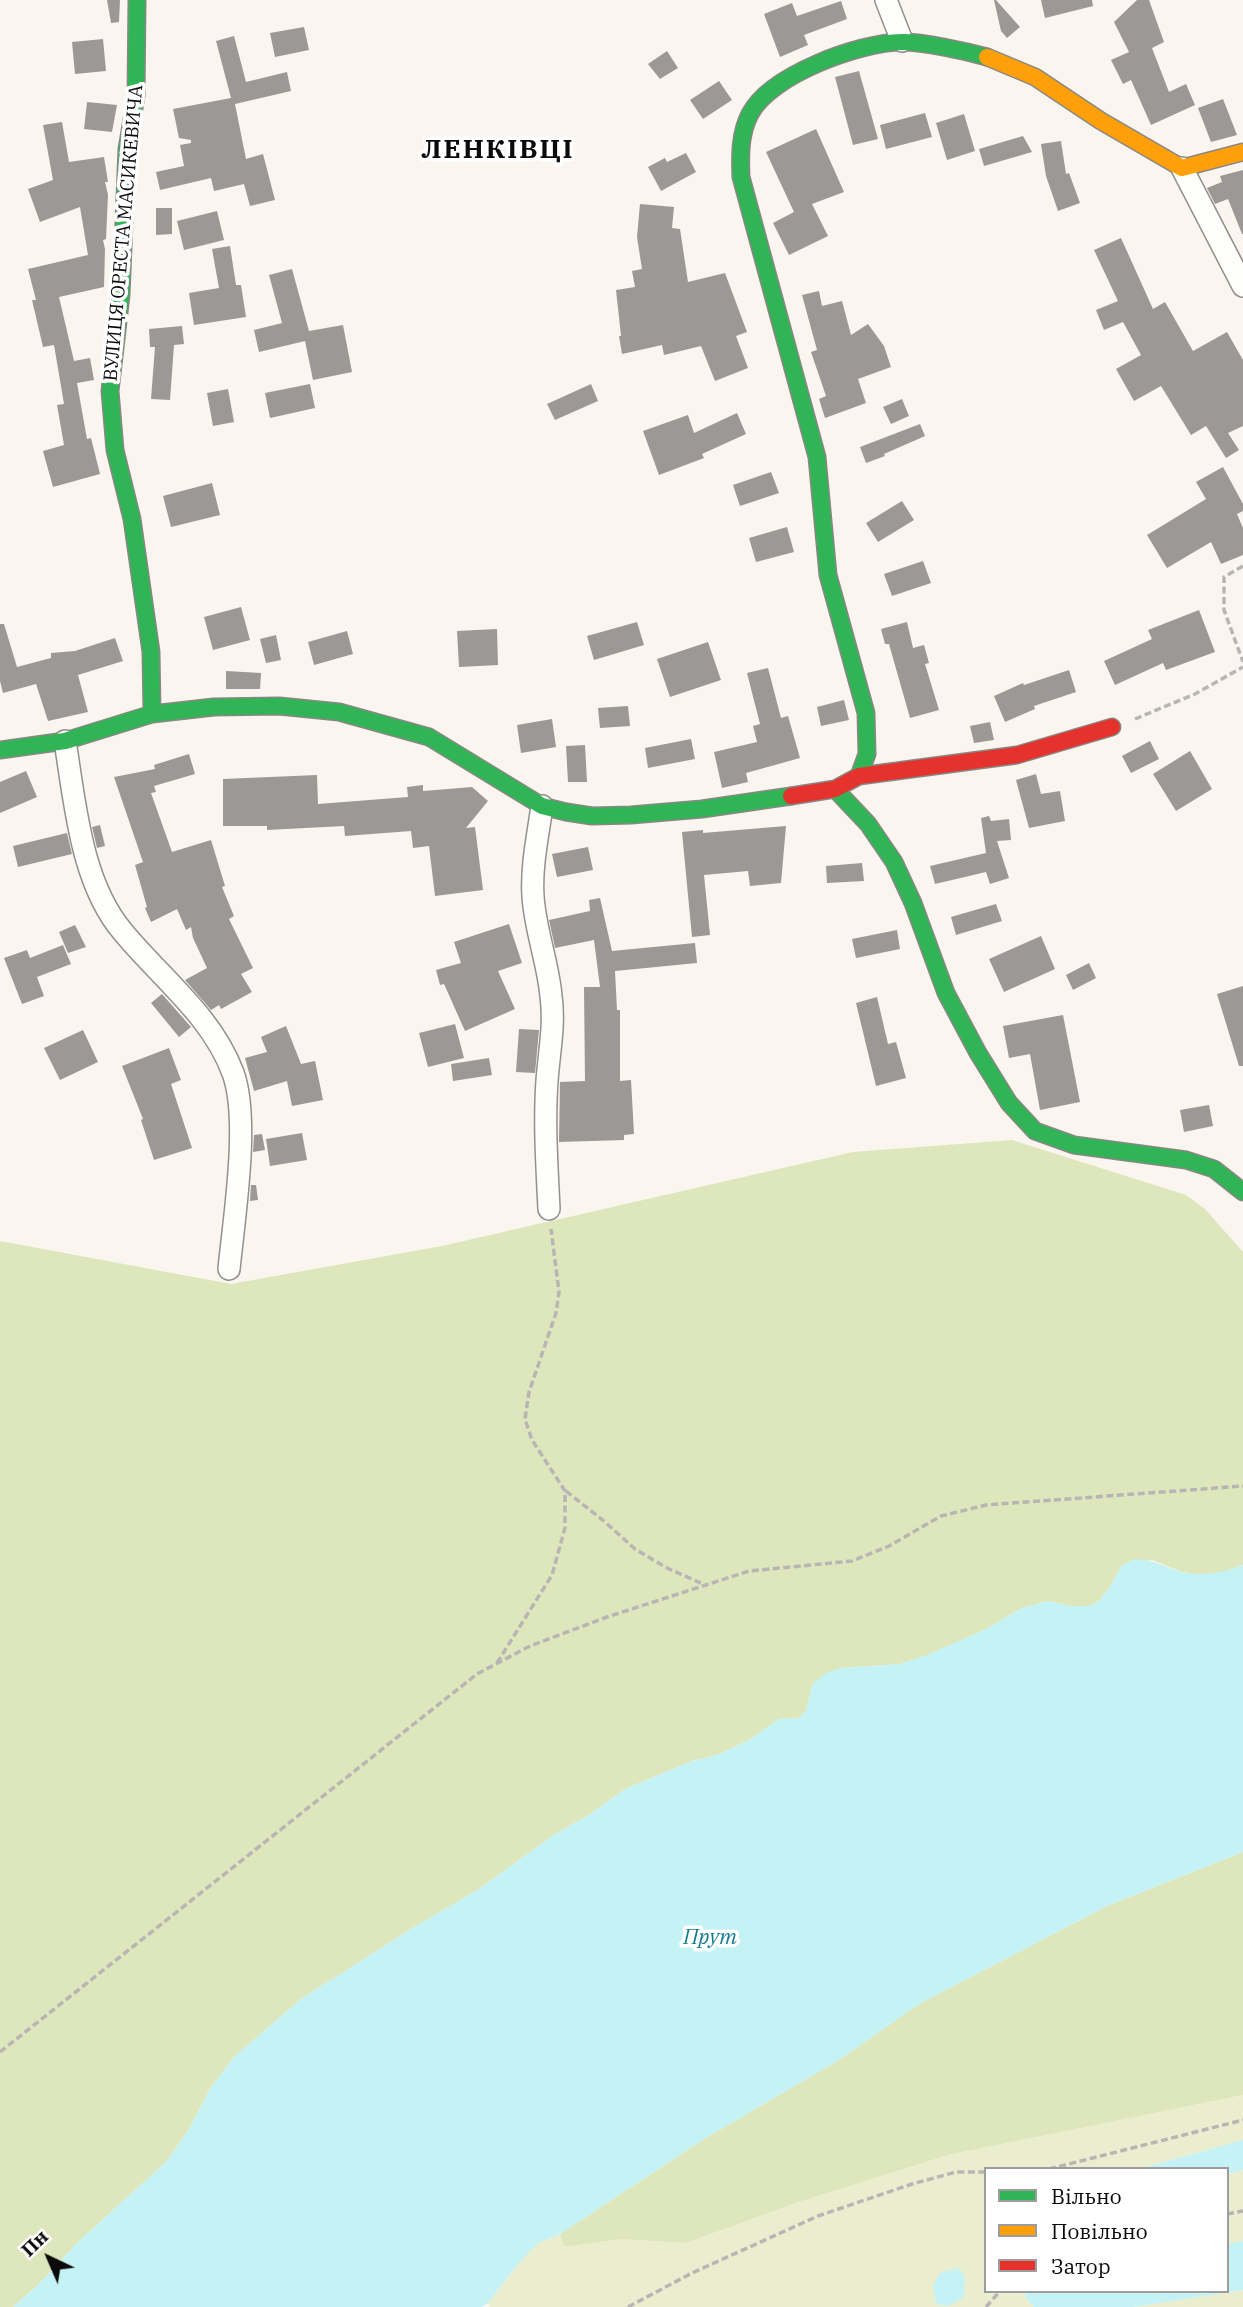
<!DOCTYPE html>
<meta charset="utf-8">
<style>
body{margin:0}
#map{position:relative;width:1243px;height:2307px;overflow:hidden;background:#faf5ef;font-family:"IBM Plex Serif",serif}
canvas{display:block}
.legend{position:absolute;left:984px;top:2167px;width:245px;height:126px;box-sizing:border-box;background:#fff;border:2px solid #9d9d9d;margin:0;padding:9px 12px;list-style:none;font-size:21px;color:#0b0b0b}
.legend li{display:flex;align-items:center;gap:14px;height:35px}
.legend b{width:35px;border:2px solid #9d9d9d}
.north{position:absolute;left:14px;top:2223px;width:70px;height:70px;-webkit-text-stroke:5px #fff;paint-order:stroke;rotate:316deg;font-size:19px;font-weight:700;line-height:28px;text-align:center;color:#0b0b0b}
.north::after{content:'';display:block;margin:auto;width:24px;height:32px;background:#0b0b0b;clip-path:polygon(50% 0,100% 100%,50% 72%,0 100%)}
</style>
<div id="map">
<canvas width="1243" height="2307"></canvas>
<ul class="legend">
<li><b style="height:9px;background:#30b455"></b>Вільно</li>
<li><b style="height:9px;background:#ff9f0a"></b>Повільно</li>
<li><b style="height:9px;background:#e5322d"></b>Затор</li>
</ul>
<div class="north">Пн</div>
</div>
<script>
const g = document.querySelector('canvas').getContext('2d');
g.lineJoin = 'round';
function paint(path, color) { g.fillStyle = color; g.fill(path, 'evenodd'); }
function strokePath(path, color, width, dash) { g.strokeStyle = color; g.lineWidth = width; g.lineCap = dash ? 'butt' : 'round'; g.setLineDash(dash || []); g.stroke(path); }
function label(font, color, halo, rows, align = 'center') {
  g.font = font + ' "IBM Plex Serif",serif'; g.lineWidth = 7; g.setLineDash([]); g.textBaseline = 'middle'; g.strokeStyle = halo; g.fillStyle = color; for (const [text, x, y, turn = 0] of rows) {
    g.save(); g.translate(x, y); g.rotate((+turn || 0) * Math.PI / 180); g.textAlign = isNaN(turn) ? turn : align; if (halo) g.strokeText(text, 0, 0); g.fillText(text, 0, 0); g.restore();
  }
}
paint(new Path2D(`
 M1243 2095V2140L1139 2169H986V2291H1025L1026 2298 1034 2307H490L488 2303 519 2263 538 2243 560 2234 564 2247 621 2239 686 2243 796 2203 948 2155Z
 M1243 2170V2241L1227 2244V2174Z
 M1243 2290V2307H1133L1144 2305Z`), '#ebeece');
paint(new Path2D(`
 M1012 1140 1186 1195 1205 1209 1243 1252V1565L1223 1572 1196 1575 1180 1571 1152 1560 1122 1565 1111 1585 1099 1601 1089 1606H1070L1048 1601 1022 1608 984 1630 928 1655 900 1664 841 1668 813 1683 806 1711 799 1718 779 1719 747 1741 717 1755 692 1761 625 1789 590 1814 549 1838 479 1889 411 1929 301 1999 235 2056 211 2087 189 2129 166 2162 79 2241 39 2284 13 2307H0V1241L231 1284 442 1246 853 1152Z
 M1243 1852V2095L948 2155 796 2203 686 2243 621 2239 564 2247 560 2234 704 2139 839 2060 919 2004 1107 1906Z`), '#dee6bc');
paint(new Path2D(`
 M1134 1559C1157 1560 1163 1567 1183 1572 1204 1577 1223 1572 1243 1565V1852L1107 1906 919 2004 839 2060 704 2139 560 2234 538 2243 519 2263 488 2303 482 2307H13L39 2284 79 2241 166 2162 189 2129 211 2087 235 2056 301 1999 411 1929 479 1889 549 1838 590 1814 625 1789 692 1761 717 1755 747 1741 779 1719 799 1718 806 1710 813 1683 826 1673 841 1668 900 1664 927 1655 984 1630 1022 1608 1048 1601 1070 1606H1089L1099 1601 1111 1585 1122 1565Z
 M1243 2140V2170L1227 2174V2169H1139Z
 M1243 2241V2290L1133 2307H1034L1026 2298 1025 2291H1227V2244Z
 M958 2268 965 2276 964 2297 948 2306 936 2304 933 2286 940 2273Z`), '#c5f2f5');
paint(new Path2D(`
 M107 0H120L119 22 111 23Z
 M994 0H996L1020 27 1007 38 1001 31Z
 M1041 0H1092L1093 6 1045 18Z
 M1137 0H1149L1164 42 1152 48 1169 92 1186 84 1195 105 1151 125 1131 80 1123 84 1111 60 1129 52 1114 22Z
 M841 1 847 19 804 35 808 45 780 57 764 14 792 3 797 16Z
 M304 27 309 50 275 57 270 33Z
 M234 36 246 82 287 72 291 91 235 104 246 159 263 154 275 200 250 206 244 184 214 191 211 178 160 190 156 172 184 166 180 145 191 143V140L179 138 173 109 231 98 216 41Z
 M103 39 106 71 75 74 72 42Z
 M667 51 678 68 660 79 648 64Z
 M859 71 878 139 853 145 835 77Z
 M719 81 732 100 703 119 690 100Z
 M1223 99 1237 135 1211 142 1198 108Z
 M87 102 117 105 112 132 84 129Z
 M925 113 932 137 886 149 880 125Z
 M964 114 975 151 947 160 936 123Z
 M62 122 69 162 104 157 108 182H105L108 195 106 239 103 240 105 249 104 287 59 297 74 361 90 358 94 380 77 383 87 439 91 438 100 474 53 487 43 451 64 445 57 405 64 404 54 345 43 347 32 300H36L28 269 88 255 80 207 40 222 28 189 53 180 43 125Z
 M816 129 844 192 812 204 828 236 789 255 773 223 794 212 766 152Z
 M1023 136 1032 152 984 166 979 149Z
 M1061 141 1066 174 1069 173 1080 203 1058 211 1046 176 1041 144Z
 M686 153 696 172 661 191 648 167 665 158 667 162Z
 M1243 170V234H1242L1228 199 1215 204 1207 188 1222 182 1220 176Z
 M640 204 674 207 672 228 680 229 688 282 725 273 747 332 736 336 748 368 715 381 701 346 664 355 662 345 622 354 619 336H621L616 290 635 287 632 271 642 269 637 237Z
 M156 208H172V234L156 235Z
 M217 211 224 240 184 250 177 221Z
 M1121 238 1153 309 1165 302 1193 351 1227 332 1243 360V426L1228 433 1239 450 1226 458 1206 426 1191 435 1161 386 1134 401 1116 369 1141 355 1123 322 1104 330 1096 310 1118 301 1094 250Z
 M230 246 236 285H241L246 317 194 325 189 293 219 288 212 249Z
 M292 269 309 331 343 325 352 372 313 380 305 341 259 352 254 330 282 323 269 275Z
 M819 291 822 306 842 301 851 335 868 324 884 346 891 367 858 379 866 403 825 418 819 399 826 396 811 352 817 350 802 295Z
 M182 326 184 344 174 345 170 400 151 399 155 347H150L149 329Z
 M310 384 315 408 270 418 265 393Z
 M591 384 598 401 555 420 547 404Z
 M228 389 234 422 213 426 207 393Z
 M902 399 909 416 891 424 883 407Z
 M737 413 746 434 702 454 704 458 659 475 643 431 688 415 694 433Z
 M920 424 925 436 884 454 885 456 866 463 860 447Z
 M1223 467 1243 504V511L1237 514 1243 528V555L1221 564 1211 542 1167 568 1147 535 1206 499 1196 482Z
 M771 472 779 493 740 506 733 485Z
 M212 483 220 515 171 527 163 496Z
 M902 501 914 520 878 542 866 523Z
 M787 527 794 552 756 562 749 538Z
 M923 561 931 583 892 596 884 574Z
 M241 607 250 640 213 650 204 617Z
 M1199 610 1215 652 1166 670 1163 663 1115 685 1104 661 1152 639 1148 630Z
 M637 622 644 645 594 660 587 636Z
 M907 622 913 648 924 645 929 663 925 664 939 710 910 718 889 644H885L881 629Z
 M0 624H4L17 667 51 658V653L75 651 115 638 123 661 78 675 88 712 48 721 36 684 3 693 0 681Z
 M497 629 498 665 459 667 457 631Z
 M347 631 353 654 314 665 308 642Z
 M276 635 281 660 266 663 260 639Z
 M708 642 721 680 670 697 657 659Z
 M768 668 781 718 788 716 800 758 746 773 748 782 722 788 714 752 757 742 753 726 760 724 747 673Z
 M1069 670 1076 692 1034 706 1035 709 1005 722 994 696 1023 683 1024 685Z
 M226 671 261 673 260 689H226Z
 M844 700 849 720 821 726 817 707Z
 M628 706 630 726 600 728 598 708Z
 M552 719 556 747 521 753 517 725Z
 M990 722 994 740 974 743 970 726Z
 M691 739 695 759 648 768 645 748Z
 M1150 741 1159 759 1131 773 1122 756Z
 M585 745 587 782H568L566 746Z
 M1190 751 1212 789 1176 811 1153 774Z
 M189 754 195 774 154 786 156 792 151 793 172 852 211 840 225 886 222 887 234 916 229 919 253 968 241 974 252 992 221 1009 219 1005 211 1010 185 980 207 968 193 938 191 927 186 930 177 909 151 922 145 908 147 907 135 865 143 862 114 777 155 769 154 765Z
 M26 771 37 797 0 813V782Z
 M1036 774 1041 794 1060 791 1065 821 1029 828 1016 780Z
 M317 775 318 804 408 797 407 787 423 785V791L472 787 488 801 466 828 475 827 483 890 435 896 429 846 413 848 411 831 345 836 344 826 267 830V826H223V779Z
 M989 816 991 821 1009 819 1011 840 997 841 1009 878 990 884 986 872 935 884 930 866 986 853 981 818Z
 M100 825 105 846 97 848 92 827Z
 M786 826 781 883 750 886 748 871 704 875 710 935 692 937 682 832 703 830V833Z
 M67 833 72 854 18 867 13 846Z
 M588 847 593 870 557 877 552 854Z
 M862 863 864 881 827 883 826 866Z
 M600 898 612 951 695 943 697 963 615 971 617 1010H620V1081L631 1080 634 1134 624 1135V1140L559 1142 560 1082 585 1081 584 987H600L594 940 555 948 549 920 590 911 589 900Z
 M996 904 1002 921 956 935 951 917Z
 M509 924 522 963 498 971 515 1009 465 1031 444 984 440 985 436 970 461 963 454 942Z
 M75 925 86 947 68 953 59 932Z
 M897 930 900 949 856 958 852 939Z
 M1041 936 1055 969 1004 992 989 959Z
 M63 945 71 964 37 977 44 996 22 1004 4 958 27 950 30 958Z
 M1089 963 1096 978 1073 990 1066 975Z
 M1243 986V1066H1239L1217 994Z
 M162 994 191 1027 179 1037 151 1003Z
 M877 997 888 1044 896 1042 906 1078 876 1086 856 1003Z
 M1063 1015 1080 1102 1040 1110 1030 1054 1009 1058 1003 1026Z
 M455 1024 464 1058 428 1067 419 1033Z
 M286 1026 301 1064 315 1061 323 1100 292 1106 287 1081 254 1091 245 1058 267 1052 261 1037Z
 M519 1029 539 1030 535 1073 516 1072Z
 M83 1030 98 1062 60 1080 44 1048Z
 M169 1048 181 1080 171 1084 192 1148 154 1160 141 1120 143 1119 122 1066Z
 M489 1058 492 1075 453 1081 451 1064Z
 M1209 1105 1213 1126 1184 1132 1180 1110Z
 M302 1133 307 1160 270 1166 266 1139Z
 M262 1134 265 1150 253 1152 254 1135Z
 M251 1185H256L258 1200 250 1201Z`), '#9c9895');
const street = new Path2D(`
 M886 0 902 41
 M1182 168 1243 286
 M65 741C75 803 81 883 123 932 161 978 212 1016 233 1073 250 1119 234 1218 229 1269
 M542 806C538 835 531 867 533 896 535 930 548 962 551 996 555 1025 549 1052 547 1081 544 1123 547 1167 549 1209`);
const fast = new Path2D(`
 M137 0 136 96 127 149 121 295 110 391 115 450 132 519 151 652 152 714
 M0 750 65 741 152 714 214 707 279 706 339 712 429 737 542 806 566 812 592 816 631 815 702 809 791 796
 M859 776 867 754 866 713 828 575 817 457 741 177C740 155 740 133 750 114 770 75 860 42 902 42 924 42 965 51 987 57
 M835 789 868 824 894 862 913 903 946 993 978 1053 1009 1103 1035 1131 1074 1145 1186 1160 1214 1169 1243 1192`);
const slow = new Path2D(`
 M987 57 1035 77 1101 121 1182 168 1243 152`);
const jam = new Path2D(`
 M791 796 835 789 859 776 1017 755 1112 727`);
strokePath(street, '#93908e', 24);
strokePath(fast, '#898784', 19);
strokePath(slow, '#898784', 19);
strokePath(jam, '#898784', 19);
strokePath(new Path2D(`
 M1243 566 1224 577V610L1243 662
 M1135 719 1195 694 1243 667
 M566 1491 605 1522 635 1549 667 1568 703 1584
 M497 1663 552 1575 565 1528V1491L532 1440 525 1419 529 1392 556 1313 559 1292 551 1229
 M0 2052 477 1674 530 1646 607 1617 749 1571 852 1561 889 1546 941 1516 986 1505 1243 1486
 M1049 2169 1243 2120
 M1227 2214 1243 2211
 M628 2307 692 2273 818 2216 912 2184 956 2172H986
 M986 2307 1000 2291`), '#b7b6b5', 3.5, [7, 3.5]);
strokePath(street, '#fefefd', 21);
strokePath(fast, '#30b455', 16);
strokePath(slow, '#ff9f0a', 16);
strokePath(jam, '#e5322d', 16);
label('19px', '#0b0b0b', '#fff', [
 ["ВУЛИЦЯ ОРЕСТА МАСИКЕВИЧА",124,233,-85]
]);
label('italic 21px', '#137c90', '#fff', [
 ["Прут",710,1938]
]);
g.letterSpacing = '2px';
label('bold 26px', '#0b0b0b', '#fff', [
 ["ЛЕНКІВЦІ",498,150]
]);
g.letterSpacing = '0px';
</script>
